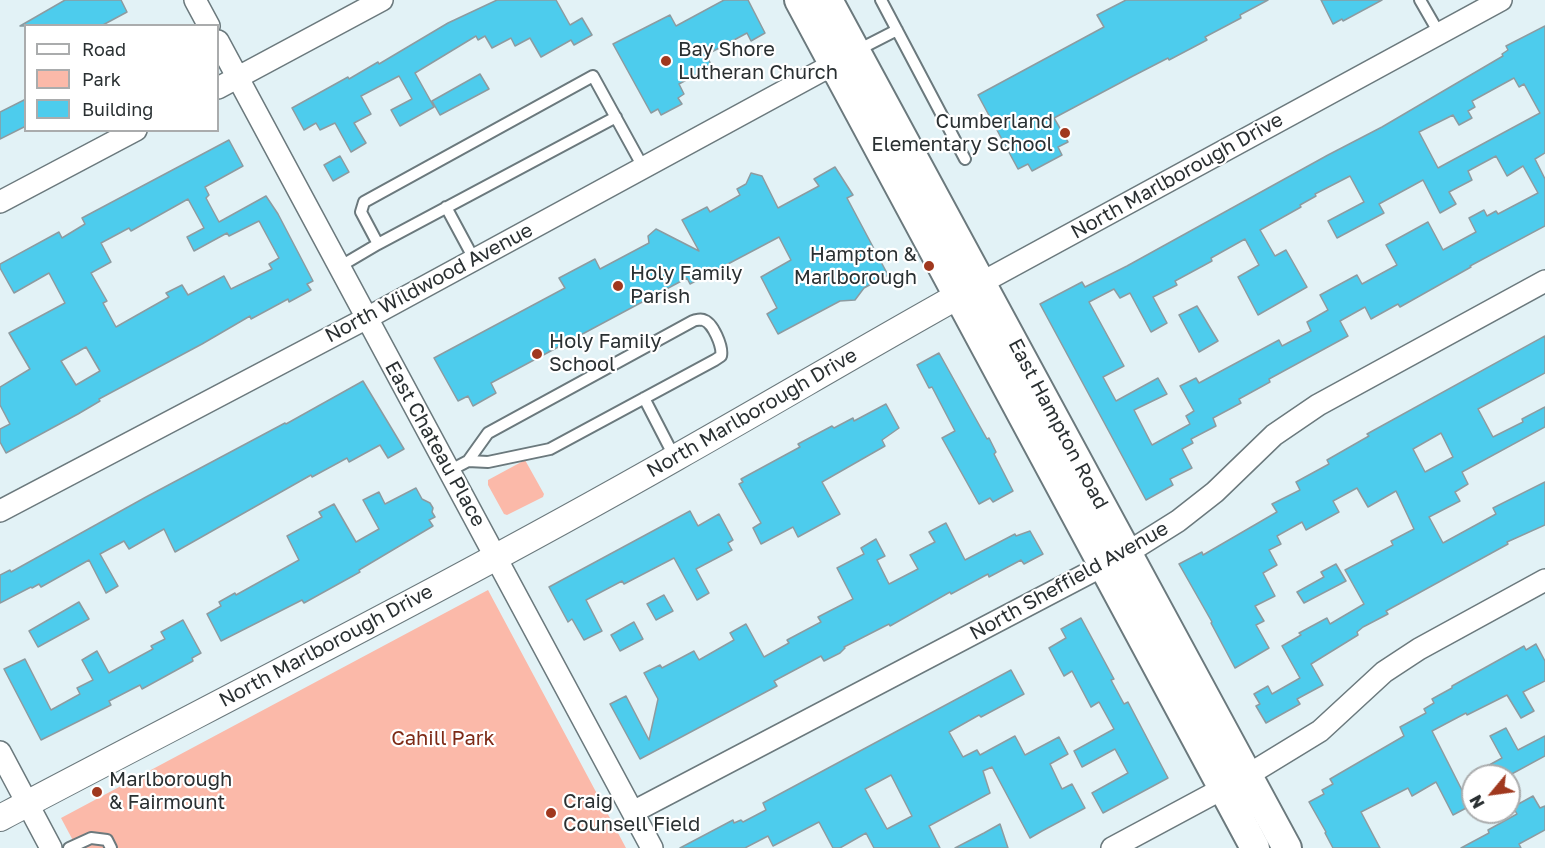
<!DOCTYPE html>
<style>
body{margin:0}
#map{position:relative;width:1545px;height:848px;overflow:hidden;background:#e2f2f6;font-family:"Golos Text",sans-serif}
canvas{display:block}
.legend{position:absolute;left:24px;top:24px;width:195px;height:108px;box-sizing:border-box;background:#fff;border:2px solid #aaacad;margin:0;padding:8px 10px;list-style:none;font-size:18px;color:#2a3032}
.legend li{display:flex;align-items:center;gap:12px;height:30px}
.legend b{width:30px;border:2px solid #aaacad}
.north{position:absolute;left:1461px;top:764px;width:60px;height:60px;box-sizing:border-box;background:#fff;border:2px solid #aaacad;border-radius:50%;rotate:241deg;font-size:16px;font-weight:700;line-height:24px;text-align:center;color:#2a3032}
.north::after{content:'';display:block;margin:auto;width:21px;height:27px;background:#a0381e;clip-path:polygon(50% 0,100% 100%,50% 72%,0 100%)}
</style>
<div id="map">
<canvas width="1545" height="848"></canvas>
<ul class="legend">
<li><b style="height:8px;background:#fff"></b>Road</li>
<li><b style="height:16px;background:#fbb9a9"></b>Park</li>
<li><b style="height:16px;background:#4dcced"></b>Building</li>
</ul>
<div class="north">N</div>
</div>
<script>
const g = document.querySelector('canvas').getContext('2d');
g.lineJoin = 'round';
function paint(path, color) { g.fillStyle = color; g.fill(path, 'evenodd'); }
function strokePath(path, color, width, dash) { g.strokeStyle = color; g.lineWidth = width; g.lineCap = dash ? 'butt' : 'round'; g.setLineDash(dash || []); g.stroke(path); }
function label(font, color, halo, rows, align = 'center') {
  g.font = font + ' "Golos Text",sans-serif'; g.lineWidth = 4.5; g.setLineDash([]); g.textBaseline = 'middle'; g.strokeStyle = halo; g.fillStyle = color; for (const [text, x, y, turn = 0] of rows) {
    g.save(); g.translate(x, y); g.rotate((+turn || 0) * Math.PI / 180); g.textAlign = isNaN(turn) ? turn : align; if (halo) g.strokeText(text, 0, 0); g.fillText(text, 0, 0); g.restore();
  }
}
paint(new Path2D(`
 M525 460 544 494 543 497 507 515 504 514 488 485V480Z
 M488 590 626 848H77L61 818Z`), '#fbb9a9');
const building = new Path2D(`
 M65 0H121L127 12 101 26H20Z
 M497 0H556L570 25 582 18 592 35 574 45 571 40 541 57 530 38 515 46 511 38 492 48 485 36 478 40 476 36 415 73 434 107 400 126 391 110 412 99 399 76 361 96 371 114 354 123 366 143 351 152 335 123 320 130 316 123 304 130 292 108 348 77 349 79 378 62 379 64 448 23Z
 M724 0H748L765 33 751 41 747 33 706 55 712 66 679 84 684 94 678 98 682 104 661 115 658 109 651 113 613 44 670 15 676 26Z
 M1126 0H1268L1240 15 1241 18 1205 37 1207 40 1169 60 1168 58 1133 76 1054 118 1068 142 1058 147 1062 155 1032 171 1028 164 1018 169 978 95 1104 27 1097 15Z
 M1321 0H1382L1343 21 1342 19 1333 24Z
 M1545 26V153L1535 159 1545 179V226L1470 266 1471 267 1400 307 1398 304 1371 319 1365 307 1340 321 1348 336 1269 379 1270 382 1239 399 1241 403 1213 418 1216 426 1191 439 1193 443 1182 449 1192 468 1170 479 1173 485 1146 500 1040 304 1082 282 1085 287 1127 266 1328 155 1382 127 1503 56 1502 54 1508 50 1506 46ZM1514 78 1519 87 1524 84 1540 113 1438 168 1419 132 1453 115 1459 125 1472 118 1468 111 1475 107 1472 101ZM1496 156 1507 176 1523 166 1538 193 1498 214 1496 211 1487 216 1484 210 1469 218 1476 232 1443 250 1428 222 1386 245 1397 265 1362 284 1357 275 1320 295 1328 310 1307 322 1311 331 1282 346 1279 340 1199 383 1196 378 1180 386 1194 411 1186 416 1190 424 1152 445 1134 410 1167 394 1158 378 1116 401 1103 377 1124 366 1089 302 1114 289 1120 298 1130 293 1151 332 1167 323 1153 297 1177 285 1175 281 1212 261 1211 258 1245 239 1259 265 1238 277 1258 315 1307 287 1286 250 1275 256 1260 230 1301 207 1300 205 1316 196 1315 194 1350 176 1364 202 1328 221 1337 238 1384 213 1379 204 1423 180 1440 213 1456 204 1449 192 1472 180 1468 171Z
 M480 74 489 89 440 115 432 101Z
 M26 99V126L0 139V112Z
 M229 140 243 166 205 187 209 195 206 198 219 222 266 196 278 214 313 281 307 284 311 290 289 302 288 299 251 319 250 316 202 344 99 399 100 401 78 414 6 453 0 442V429L10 424 0 405V387L30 369 9 333 65 303 49 273 14 293 0 268V264L59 232 62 238 85 224 82 218ZM188 199 204 228 187 237 194 251 227 233 229 236 259 221 279 258 269 264 272 269 231 289 224 276 188 295 182 285 166 293 169 297 116 327 103 303 107 301 91 273 111 262 101 243 129 228 131 231ZM86 347 100 371 76 385 61 361Z
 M340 156 349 172 333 181 324 165Z
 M835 167 853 195 847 198 888 275 864 288 855 300 840 301 778 334 767 314 777 308 761 277 791 260 779 237 690 284 687 278 491 383 496 393 473 406 468 396 458 401 434 358 565 288 559 278 595 259 600 269 649 243 648 236 656 229 699 251 682 220 707 207 710 212 740 195 737 189 746 184 751 173 762 176 778 208 819 186 814 179Z
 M1197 306 1218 341 1199 352 1179 315Z
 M1545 336V373L1478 409 1493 437 1523 422 1522 419 1545 407V427L1462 472 1468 484 1455 492 1460 501 1429 517 1443 543 1496 514 1493 508 1545 482V525L1507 542 1508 544 1386 611 1388 614 1363 627 1357 632 1358 635 1311 664 1323 685 1297 699 1300 704 1266 723 1256 706 1260 704 1254 694 1268 686 1272 694 1300 678 1282 646 1301 635 1299 633 1327 618 1330 624 1364 604 1345 570 1393 545 1391 541 1414 529 1396 491 1368 507 1357 488 1333 501 1339 512 1306 530 1302 522 1277 536 1281 544 1269 550 1277 565 1263 573 1275 596 1255 606 1264 621 1256 625 1269 648 1235 668 1211 623 1212 622 1179 564 1202 552 1203 555 1277 512 1272 504 1300 490 1296 482 1329 464 1327 460 1369 436 1367 434ZM1441 433 1453 457 1425 472 1413 449Z
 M939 353 987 439 989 438 996 452 994 454 1013 491 993 502 990 498 979 504 942 438 955 431 932 387 929 388 917 365Z
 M363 381 404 449 388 458 380 445 349 462 347 458 312 477 311 475 175 552 164 529 129 549 124 541 100 554 118 586 106 593 89 560 41 587 39 584 32 588 31 587 0 603V575L10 570 11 572 146 497 285 423 286 424Z
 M886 404 899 428 882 440 885 446 822 482 840 514 798 537 793 527 761 544 753 528 761 523 739 484 743 482 741 479 800 447 798 444 832 426 834 428 853 418 854 421Z
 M416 488 422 499 430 503 433 508 432 512 435 517 429 520 433 526 359 570 360 572 304 603 302 600 221 641 207 614 221 606 219 602 235 593 236 595 299 560 287 536 322 517 319 512 334 504 356 542 379 529 363 500 379 492 385 504Z
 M690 511 698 526 719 514 733 540 728 543 732 550 696 569 709 593 697 600 674 558 624 584 622 581 586 600 602 631 584 640 572 619 568 622 549 587Z
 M946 523 965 560 1015 534 1016 536 1030 531 1043 554 1024 564 1021 560 989 577 988 574 951 594 950 592 890 626 889 624 844 647 845 648 840 653 824 661 821 656 774 681 777 686 640 759 610 704 626 696 649 740 658 699 644 673 660 665 662 668 694 651 699 660 734 640 730 633 746 624 764 657 789 643 787 640 821 622 818 617 853 599 837 568 864 554 861 548 876 539 885 556 877 560 889 584 918 569 910 555 935 542 929 532Z
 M1336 564 1346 581 1304 603 1297 592 1324 577 1321 572Z
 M664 595 673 611 656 620 647 604Z
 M79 602 89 619 38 647 29 631Z
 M1081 618 1114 679 1111 680 1124 704 1128 702 1168 778 1103 813 1092 793 1128 773 1115 749 1082 767 1074 751 1114 729 1099 702 1091 707 1072 671 1064 676 1049 648 1066 638 1061 629Z
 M183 620 201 653 192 658 193 661 142 689 140 685 109 701 111 705 41 740 4 669 25 659 51 710 80 694 77 688 93 680 82 660 97 651 109 673 153 649 151 646 165 639 161 632Z
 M634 622 643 639 620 651 611 635Z
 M1536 644 1545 661V681L1523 692 1534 711 1521 718 1507 695 1467 715 1466 713 1432 731 1470 806 1453 815 1436 782 1412 796 1408 788 1361 812 1380 848H1333L1325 833 1326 832 1309 802 1324 794 1322 790 1333 784 1330 779 1404 736 1400 727 1426 713 1424 709 1434 703 1432 699 1452 688V686L1524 646 1526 650Z
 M1011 670 1024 694 981 717 979 715 949 732 963 757 977 750 980 755 1015 736 1025 755 1059 737 1068 754 1050 764 1062 789 1072 784 1085 808 1042 831 1030 838 992 767 983 771 990 793 929 826 940 848H874L866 833 840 848H833L819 822 773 846 768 836 745 848H680L733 820 734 823 741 820 743 822 766 810 763 803ZM891 775 912 816 887 829 865 789Z
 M1506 728 1518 750 1545 736V756L1508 776H1469L1502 758 1490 736Z
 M1533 796 1540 808 1545 806V830L1519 844 1521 848H1461L1489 833 1488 830 1517 814 1513 807Z
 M1000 824 1008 848H955L984 833Z`);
paint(building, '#4dcced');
strokePath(building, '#8d9ba0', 1.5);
const service = new Path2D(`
 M881 0 965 159
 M1420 0 1439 33
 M856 51 897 30
 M616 117 378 244 361 212 364 202 593 76 643 167
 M446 207 474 259
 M339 267 378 244
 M644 398 675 458
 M449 471 468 461 488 433 693 321C695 320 702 319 703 320 713 322 723 347 721 356L715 360 550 449 488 462 468 461
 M69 848 91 838 107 840 111 848`);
const minor = new Path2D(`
 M195 0 209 26
 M218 41 652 848
 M218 88 382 0
 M0 202 136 130
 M981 283 1501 0
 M0 511 367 318 845 58
 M0 752 51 848
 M633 812 1127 553 1178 521 1215 492 1274 435 1318 405 1545 281
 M1112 848 1248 775 1320 731 1384 672 1419 649 1545 580`);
const tertiary = new Path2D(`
 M0 818C225 699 454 584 675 458 776 401 875 342 976 286`);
const secondary = new Path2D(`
 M799 0 1255 848
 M828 0 1287 848`);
strokePath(service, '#6b797d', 14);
strokePath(minor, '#6b797d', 24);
strokePath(tertiary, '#6b797d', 28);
strokePath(secondary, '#6b797d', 32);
strokePath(service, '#fff', 10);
strokePath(minor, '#fff', 21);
strokePath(tertiary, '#fff', 26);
strokePath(secondary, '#fff', 28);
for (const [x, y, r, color] of [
 [666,61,6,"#a0381e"],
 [1065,133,6,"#a0381e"],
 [929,266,6,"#a0381e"],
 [618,286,6,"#a0381e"],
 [537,354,6,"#a0381e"],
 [97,792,6,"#a0381e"],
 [551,813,6,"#a0381e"]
]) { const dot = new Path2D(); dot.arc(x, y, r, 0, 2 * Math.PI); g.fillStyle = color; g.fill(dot); strokePath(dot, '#fff', 2); }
label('20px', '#2a3032', '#fff', [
 ["Bay Shore",678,50],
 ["Lutheran Church",678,73],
 ["Cumberland",1053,122,"right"],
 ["Elementary School",1053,145,"right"],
 ["Hampton &",917,255,"right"],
 ["Marlborough",917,278,"right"],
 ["Holy Family",630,274],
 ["Parish",630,297],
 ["Holy Family",549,342],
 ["School",549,365],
 ["Marlborough",109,780],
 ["& Fairmount",109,803],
 ["Craig",563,802],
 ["Counsell Field",563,825]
], 'left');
label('20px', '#2a3032', '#fff', [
 ["North Marlborough Drive",1177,176,-29],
 ["North Wildwood Avenue",429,283,-28],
 ["North Marlborough Drive",752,413,-30],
 ["East Hampton Road",1058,424,62],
 ["East Chateau Place",435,444,61],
 ["North Sheffield Avenue",1069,581,-29],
 ["North Marlborough Drive",326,646,-28]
]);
label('20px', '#7e2b17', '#fff', [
 ["Cahill Park",443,739]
]);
</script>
